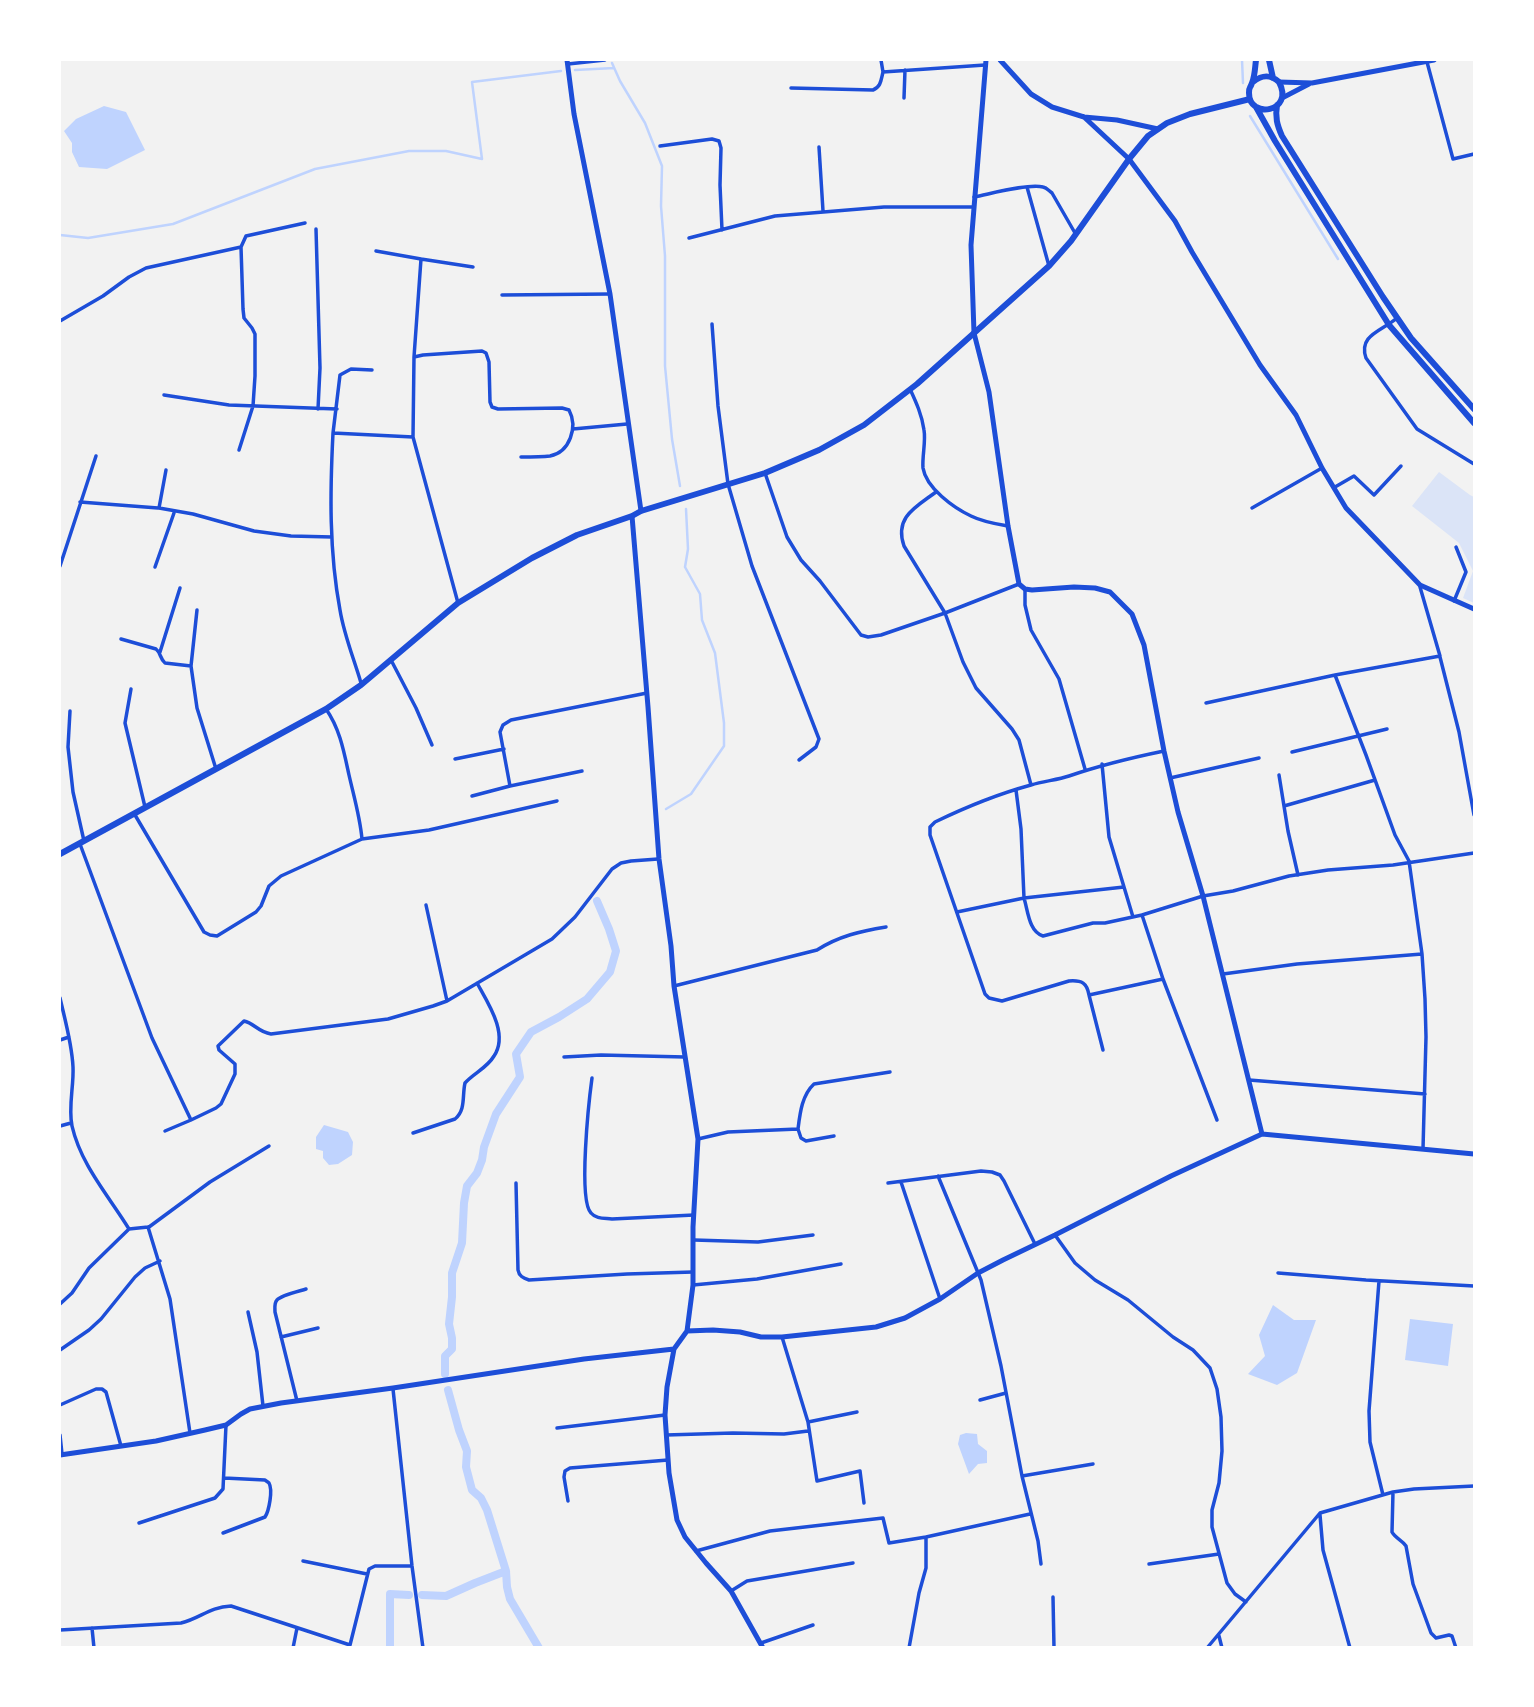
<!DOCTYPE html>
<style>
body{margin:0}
#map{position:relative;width:1534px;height:1707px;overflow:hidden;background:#f2f2f2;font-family:Mulish,sans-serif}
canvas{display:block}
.frame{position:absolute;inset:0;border:61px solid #fff;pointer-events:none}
</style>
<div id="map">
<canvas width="1534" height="1707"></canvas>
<div class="frame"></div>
</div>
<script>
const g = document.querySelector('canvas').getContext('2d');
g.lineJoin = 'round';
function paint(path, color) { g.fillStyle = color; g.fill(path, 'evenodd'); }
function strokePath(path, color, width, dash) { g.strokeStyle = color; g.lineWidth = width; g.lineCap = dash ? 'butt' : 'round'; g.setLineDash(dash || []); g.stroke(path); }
paint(new Path2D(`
 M1439 472 1470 495 1474 497V603L1463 598 1473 571 1459 543 1412 506Z`), '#dbe4f7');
paint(new Path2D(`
 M104 106 126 112 145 150 107 169 79 167 72 152V143L64 131 76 119Z
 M324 1125 348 1132 353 1142 352 1155 338 1164 329 1165 323 1158V1151L316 1149V1137Z
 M1273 1305 1294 1320H1316L1297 1373 1277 1385 1248 1374 1265 1356 1259 1335Z
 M1410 1319 1453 1324 1448 1366 1405 1360Z
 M966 1433 977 1434 978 1444 987 1451V1463L978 1464 969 1474 958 1444 960 1435Z`), '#bfd3fe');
strokePath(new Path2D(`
 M1242 60 1243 83
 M612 63 620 81 645 123 662 166 661 206 665 256V366L672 439 680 486
 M575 70 614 68
 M1250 116 1338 259
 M60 235 88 238 173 224 315 169 409 151H446L482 159 472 82 561 71
 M666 809 691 794 724 746V723L715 653 702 620 700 594 685 567 688 549 686 509`), '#bfd3fe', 2.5);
strokePath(new Path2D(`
 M445 1374V1356L452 1349V1338L449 1324 452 1297V1273L462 1243 464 1203 467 1186 477 1173 482 1160 484 1147 496 1114 520 1077 516 1054 531 1032 559 1017 587 999 610 972 616 951 609 929 597 901
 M448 1390 459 1430 467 1451 466 1467 472 1490 481 1498 487 1510 506 1571 507 1587 510 1599 539 1648
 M422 1595 446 1596 475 1583 506 1571
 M390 1648V1594L409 1595`), '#bfd3fe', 8);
strokePath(new Path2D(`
 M881 60 883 72
 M1427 62 1453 159 1474 154
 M568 64 605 60
 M791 88 873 90C881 87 881 80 883 72L985 65
 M904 98 905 70
 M660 146 712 139 719 141 721 148 720 185 722 230
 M819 147 823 211
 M1027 187 1049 266
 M974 197C990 194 1029 183 1043 187 1047 188 1048 190 1052 193L1075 233
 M316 229 320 368 318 409
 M689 238 775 216 884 207H973
 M376 251 421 259 414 357
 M421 259 473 267
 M502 295 610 294
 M1397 318C1382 331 1358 335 1366 358L1417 429 1474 464
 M60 321 103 296 129 277 146 268 241 247
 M712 324 718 406 728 484 752 566 819 739 816 747 799 760
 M910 389C916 402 922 415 924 430 926 442 922 456 923 468 926 488 954 508 971 516 983 522 996 524 1008 526
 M164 395 229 405 337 409
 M573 429 627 424
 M333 433 340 375 351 369 372 370
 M413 437 414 357 423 355 482 351 486 353 489 362 490 402 492 407 498 409 562 408 569 410C578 427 570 452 550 456 541 457 530 457 521 457
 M239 450 253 406 255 376V334L252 328 244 318 243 309 241 247 246 236 305 223
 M166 470 159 508 193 514 254 531 291 536 332 537
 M765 473 787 537 801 560 820 581 861 635 868 637 881 635 945 613 1019 584
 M1335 487 1354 476 1374 495 1401 466
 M936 492C916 507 894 517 904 546L945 613 963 662 976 688 1012 729 1019 740 1031 785
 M80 502 158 508
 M1252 508 1322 468
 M60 566 96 456
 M155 567 174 513
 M1025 589V605L1031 630 1059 679 1085 769
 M1454 601 1466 572 1456 547
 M121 639 156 649C161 653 160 659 165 663L191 666 197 708 216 769
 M160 652 180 588
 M1440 657 1459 732 1474 815
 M391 660 416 708 432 745
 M191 666 197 610
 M1335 675 1366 755 1395 835 1409 861 1422 954 1425 999 1426 1037 1423 1149
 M361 683C354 659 344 635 340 610 329 551 330 492 333 433L413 437 458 603
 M131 689 125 723 145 807
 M1206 703 1335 675 1440 656 1420 587
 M326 709C340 729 344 752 349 775 354 797 360 817 362 839L429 830 557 801
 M70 711 68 747 73 792 84 841
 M1292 752 1387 729
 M455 759 504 749
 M1102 764 1109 837 1133 917
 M582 771 510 786 500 732 503 725 511 720 647 693
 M1279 775 1288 831 1298 875
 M1170 778 1259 758
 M1016 790 1021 829 1024 898 1124 887
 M472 796 510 786
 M1284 806 1375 780
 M135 815 204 932 210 935 217 936 256 912 261 906 269 886 281 876 362 839
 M80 844 152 1038 191 1120 216 1108 221 1104 235 1074V1064L219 1050 218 1046 244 1021C254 1023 258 1032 271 1034L388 1019 433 1006 447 1001 552 939 575 917 612 869 621 863 631 861 658 859
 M426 905 447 1001
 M957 912 1024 898C1028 911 1029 932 1043 936L1093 923H1105L1142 915
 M1223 974 1297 964 1422 954
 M1163 979 1217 1120
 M674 986 817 950C839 936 861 931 886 927
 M1089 995C1087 983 1082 980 1069 981L1002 1001 989 998 985 994 930 835V827L935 822C966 807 998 794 1031 785 1044 781 1057 780 1069 776 1101 765 1130 758 1164 751
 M60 998C65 1020 72 1044 73 1067 74 1086 68 1107 72 1126 81 1165 108 1195 129 1229L148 1227
 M60 1040 69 1037
 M1103 1050 1089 995 1163 979 1142 915 1203 896 1233 891 1289 876 1328 870 1393 865 1474 853
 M564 1057 601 1055 685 1057
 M592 1078C589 1100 578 1200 591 1213 596 1219 604 1218 612 1219L694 1215
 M1249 1080 1425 1094
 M60 1126 71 1123
 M798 1129C800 1113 802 1095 814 1084L890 1072
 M165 1131 191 1120
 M413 1133 455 1119C466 1110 462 1096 465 1083 474 1073 487 1068 494 1056 509 1034 488 1003 477 983
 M698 1139 728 1132 798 1129 801 1138 806 1141 834 1136
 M938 1176 981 1280 1001 1366 1022 1476 1038 1541 1041 1564
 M901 1182 940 1299
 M516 1183 518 1270C519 1276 523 1278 529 1280L627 1274 693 1272
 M888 1183 981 1171 992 1172 1000 1175 1004 1181 1035 1244
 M148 1227 170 1299 190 1433
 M149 1227 210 1182 269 1146
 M1055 1235 1075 1263 1095 1280 1128 1300 1173 1337 1193 1350 1210 1368 1217 1389 1221 1417 1222 1451 1219 1483 1212 1510V1527L1227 1583 1235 1594 1246 1602
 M694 1240 758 1242 813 1235
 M1278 1273 1366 1280 1474 1286
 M1379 1281 1369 1411 1370 1442 1383 1495
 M693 1285 757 1279 841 1264
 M60 1304 72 1293 89 1268 129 1229
 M248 1312 257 1352 263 1406
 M281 1337 318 1328
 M782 1337 808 1422 857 1412
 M60 1350 89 1330 101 1319 135 1277 145 1268 160 1261
 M393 1389 412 1566 423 1648
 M980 1400 1006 1393
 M297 1401 275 1312C275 1308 274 1303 277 1300 281 1295 300 1291 306 1289
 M60 1405 96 1389H102L106 1392 121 1446
 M808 1422 817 1481 860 1471 864 1503
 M557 1428 665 1415
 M60 1435 62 1454
 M666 1435 733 1433 784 1434 808 1431
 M1022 1476 1093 1464
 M1393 1492 1392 1532C1395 1538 1402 1540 1406 1546L1413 1584 1431 1633 1436 1638 1449 1635 1452 1636 1456 1648
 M568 1501 564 1477 565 1471 570 1468 668 1460
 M1320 1515 1323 1550 1350 1648
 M139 1523 215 1498 223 1489 226 1425
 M223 1533 265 1517C269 1511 273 1490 269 1483 268 1482 266 1481 265 1480L224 1478
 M926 1537 1030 1514
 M696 1551 770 1531 883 1518 889 1543 926 1537V1568L919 1593 909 1648
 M303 1561 367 1574
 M1149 1564 1219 1554
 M731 1591 747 1581 853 1563
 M1053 1597 1054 1648
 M92 1628 94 1648
 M60 1630 181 1623C201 1618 209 1607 231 1606L350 1645 369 1569 375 1566H412
 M1219 1636 1222 1648
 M761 1643 813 1625
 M293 1648 297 1628
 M1207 1648 1320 1513 1393 1492 1414 1489 1474 1486`), '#1d4ed8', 3.5);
strokePath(new Path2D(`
 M1000 60 1031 94 1052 107 1084 117 1117 120 1158 129
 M1084 117 1129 159 1175 221 1192 252 1260 365 1296 415 1322 468 1346 508 1420 585 1474 609
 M974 333 989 392 1008 526 1019 584 1025 589 1032 590 1074 587 1095 588 1110 592 1132 614 1144 645 1164 751 1178 812 1203 896 1262 1134
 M632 516 648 707 659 859 671 946 674 986 698 1139 693 1227V1285L687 1331 674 1349 667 1387 665 1415 669 1473 677 1520 685 1537 706 1563 731 1591 763 1648
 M687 1331 713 1330 740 1332 761 1337H782L876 1327 905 1318 940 1299 978 1273 1003 1260 1055 1235 1171 1176 1262 1134 1474 1154
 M60 1455 156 1441 205 1430 226 1425 241 1414 250 1409 281 1403 393 1388 584 1359 674 1349`), '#1d4ed8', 5);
strokePath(new Path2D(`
 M567 60 574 114 610 294 641 511
 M1279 82 1312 83 1434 60
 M1282 98 1309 84
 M974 333 971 245 986 60`), '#1d4ed8', 5);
strokePath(new Path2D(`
 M1269 60 1273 78
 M1253 82C1262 75 1270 74 1279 82 1295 112 1249 120 1249 93 1249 86 1250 89 1252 83 1255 76 1255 67 1256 60
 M1277 105C1275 117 1277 125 1282 136L1383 297 1411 338 1474 409
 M1256 107 1275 141 1389 325 1474 423
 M60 854 326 709 361 685 458 603 532 558 577 535 632 516 641 511 765 473 819 450 864 425 917 384 1049 266 1071 241 1129 159 1148 136 1167 123 1190 114 1250 99`), '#1d4ed8', 6);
</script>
